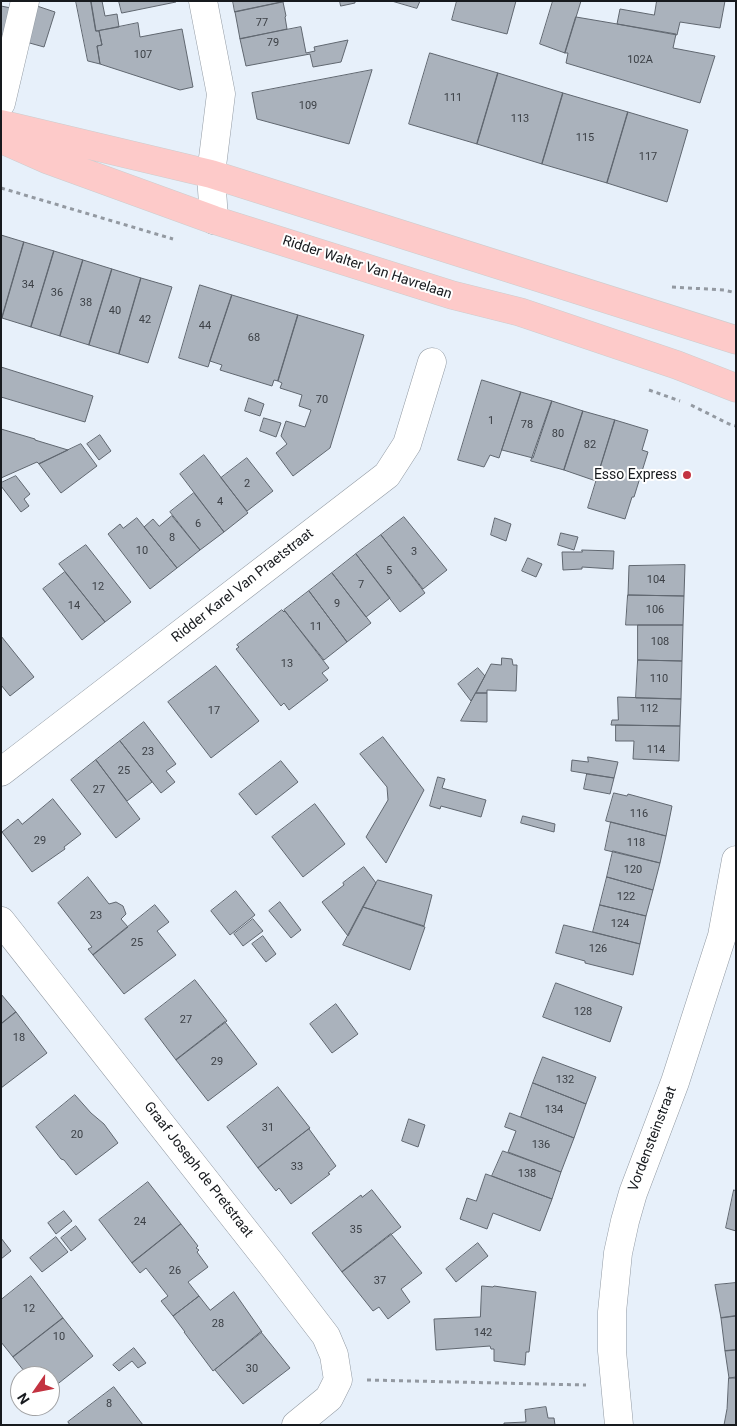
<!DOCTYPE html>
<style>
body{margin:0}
#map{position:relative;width:737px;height:1426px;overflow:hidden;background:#e7f0fa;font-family:Roboto,sans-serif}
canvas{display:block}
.frame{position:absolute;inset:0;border:2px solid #171a1e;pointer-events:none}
.north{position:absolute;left:10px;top:1366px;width:50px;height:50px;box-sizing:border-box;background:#fff;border:1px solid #a2a3a5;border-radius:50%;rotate:237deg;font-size:14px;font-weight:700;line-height:20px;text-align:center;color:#171a1e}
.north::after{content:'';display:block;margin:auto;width:18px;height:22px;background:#c33341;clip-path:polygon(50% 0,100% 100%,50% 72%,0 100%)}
</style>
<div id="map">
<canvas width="737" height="1426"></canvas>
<div class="frame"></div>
<div class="north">N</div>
</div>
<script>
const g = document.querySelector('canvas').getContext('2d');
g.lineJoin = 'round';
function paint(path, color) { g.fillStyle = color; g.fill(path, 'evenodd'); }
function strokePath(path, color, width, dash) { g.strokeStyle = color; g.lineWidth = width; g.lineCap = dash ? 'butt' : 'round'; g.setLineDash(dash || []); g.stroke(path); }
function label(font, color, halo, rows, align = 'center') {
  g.font = font + ' Roboto,sans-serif'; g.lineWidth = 4; g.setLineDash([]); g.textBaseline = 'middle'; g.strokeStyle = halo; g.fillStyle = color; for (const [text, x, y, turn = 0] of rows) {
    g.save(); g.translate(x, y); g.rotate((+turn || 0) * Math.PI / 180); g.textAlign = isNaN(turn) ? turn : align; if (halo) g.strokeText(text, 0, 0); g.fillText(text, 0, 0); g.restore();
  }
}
const building = new Path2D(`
 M76 1H91L96 31H99L102 45 97 46 100 64 88 61Z
 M91 1H102L105 16 117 14 119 27 96 31Z
 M119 1H176V2L122 13Z
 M233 1H287L235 12Z
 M340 1H355V3L341 6Z
 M392 1H420L417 8Z
 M457 1H516L507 34 452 20Z
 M553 1H581L565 53 540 44Z
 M657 1H725L720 28 680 22 677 35 617 24 620 9 654 15Z
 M283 2 286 16 285 17 287 29 240 39 235 12Z
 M1 6 16 9 8 36 1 34Z
 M37 6 55 12 44 47 26 42Z
 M576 17 676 34 673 48 715 56 700 103 566 63 568 53H565Z
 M138 23 140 37 182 29 193 87 180 90 100 64 97 46 102 45 99 31Z
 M301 27 306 53 315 51 314 47 348 40 341 62 313 67 310 54 246 66 240 39Z
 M430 53 498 73 477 144 409 124Z
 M372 70 349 144 257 119 252 93Z
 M498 73 563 93 542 164 477 144Z
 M563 93 628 112 607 183 542 164Z
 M628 112 688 130 667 202 607 183Z
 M1 235 24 242 2 318H1Z
 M24 242 54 251 31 327 2 318Z
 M54 251 83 260 60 336 31 327Z
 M83 260 112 269 89 345 60 336Z
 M112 269 141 278 119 354 89 345Z
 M141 278 172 287 148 363 119 354Z
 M200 285 232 295 208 367 179 358Z
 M232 295 298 315 278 381 274 380 272 386 220 370 222 365 210 361Z
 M298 315 364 335 330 448 293 476 276 453 287 444 281 436 286 421 305 427 311 410 299 406 302 395 280 388 282 383 278 381Z
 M1 367 93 396 85 422 1 397Z
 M482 380 521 392 499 458 490 455 484 467 458 460Z
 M521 392 552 401 533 458 502 450Z
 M249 398 264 404 260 416 245 411Z
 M552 401 583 411 564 470 531 461Z
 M583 411 615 420 596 481 564 470Z
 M264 418 281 423 276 437 260 431Z
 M615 420 648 430 642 450 648 452 634 497H632L625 519 588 508Z
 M1 429 35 439V440L68 450 39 464 37 462 1 478Z
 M100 435 111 451 99 460 87 444Z
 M81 444 97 466 61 493 39 464Z
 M204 455 248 513 224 532 180 474Z
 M247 458 273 491 247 511 221 478Z
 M16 476 30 494 24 499 29 506 21 512 1 486V483Z
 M194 493 224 532 200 550 170 512Z
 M172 516 200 550 177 568 144 527 153 519 159 526Z
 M404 517 447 570 423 589 381 535Z
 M137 518 177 568 150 589 108 534 120 524 123 528Z
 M495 518 511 524 506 541 491 535Z
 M561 533 578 537 574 550 558 545Z
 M381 535 425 593 400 612 356 554Z
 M86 545 131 602 105 622 59 564Z
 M582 550 614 551 613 569 582 567V569L563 570 562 552H582Z
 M356 554 390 598 366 617 332 573Z
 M528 558 542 564 536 577 522 571Z
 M685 565 684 596 628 595 629 566Z
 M65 572 105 622 82 640 43 589Z
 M332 573 371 623 347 642 309 591Z
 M309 591 347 642 324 660 284 610Z
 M628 595 684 596 683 625H626Z
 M282 610 284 612 285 611 329 668 322 673 328 680 289 710 284 703 281 706 236 649 239 647 237 645Z
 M638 625H683L682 661 638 660Z
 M1 636 34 677 10 696 1 685Z
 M502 658 512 659 513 665H517L516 691 487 690V693H476L491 664 501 665Z
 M638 660 682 661 681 699 636 698Z
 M216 666 259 721 211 758 168 702Z
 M478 668 485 676 471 701 458 684Z
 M476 693H487V722L461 721Z
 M618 697 681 699 680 726 611 725 612 720H618Z
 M144 722 176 764 166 771 175 782 161 793 120 741Z
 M616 725 680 726 679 761 633 759 634 741H616Z
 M383 737 424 790 386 863 366 837 388 800 387 787 360 754Z
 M120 741 152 782 127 801 96 760Z
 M588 757 618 762 614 778 571 771 572 760 588 762Z
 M96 760 140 819 116 838 71 780Z
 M281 761 298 782 256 815 239 794Z
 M587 774 614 778 610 794 584 789Z
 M438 777 445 779 442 788 486 800 481 817 441 806 440 809 430 806Z
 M614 793 627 796 628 794 672 806 666 836 606 821Z
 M53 799 81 834 64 847 65 849 32 872 2 832 18 819 22 824Z
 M315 804 345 844 303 877 272 837Z
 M523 816 555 824 554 832 521 823Z
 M611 822 666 836 660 863 605 850Z
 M613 851 660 863 653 890 607 877Z
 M364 867 376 883 348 936 322 902 344 885 343 883Z
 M88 877 109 904 116 902 123 906 126 914 121 919 128 927 93 955 88 949 92 947 58 903Z
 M607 877 653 890 646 916 600 905Z
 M378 880 432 895 424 926 363 907Z
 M236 891 255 915 230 935 211 911Z
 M280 902 301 930 291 938 269 911Z
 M155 905 169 922 157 931 176 955 124 994 93 955Z
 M600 905 646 916 640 944 593 932Z
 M363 907 425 927 410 970 343 945Z
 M253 919 263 931 243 946 234 934Z
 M564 925 640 944 633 975 585 963V961L556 953Z
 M263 936 276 954 266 962 252 944Z
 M195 980 227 1021 176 1060 145 1019Z
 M556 983 622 1007 610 1042 543 1017Z
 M1 994 16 1012 1 1024Z
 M336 1004 358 1034 332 1053 310 1024Z
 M16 1012 47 1053 1 1088V1024Z
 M225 1022 257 1064 208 1101 176 1060Z
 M543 1057 596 1077 586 1104 533 1083Z
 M533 1083 586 1104 574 1138 521 1117Z
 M278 1087 310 1128 258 1168 227 1127Z
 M75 1095 91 1113 104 1124 118 1143 76 1175 64 1160 61 1159 36 1127Z
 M510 1113 574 1138 561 1172 508 1152 516 1131 505 1127Z
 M409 1119 425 1125 418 1147 402 1141Z
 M309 1129 336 1166 328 1173 330 1174 291 1204 279 1188 276 1191 258 1168Z
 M503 1151 561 1172 552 1199 492 1176Z
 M486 1174 552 1199 540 1231 493 1213 487 1229 460 1219 467 1198 476 1201Z
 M148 1182 181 1224 132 1263 99 1220Z
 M372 1190 401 1227 342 1272 312 1233 361 1195 362 1197Z
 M734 1190 736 1191V1231L726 1228Z
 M64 1211 72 1221 56 1234 48 1223Z
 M181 1224 198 1246 196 1248 199 1250 197 1252 208 1267 188 1282 199 1296 173 1316 161 1301 168 1296 146 1268 140 1273 132 1263Z
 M76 1226 86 1239 71 1251 61 1238Z
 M391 1234 422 1273 401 1289 410 1302 388 1319 379 1307 373 1311 342 1272Z
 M56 1237 68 1252 42 1272 30 1258Z
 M1 1238 11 1251 1 1259Z
 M478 1243 488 1256 456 1282 446 1269Z
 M31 1276 63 1318 13 1357 1 1342V1300Z
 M736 1283V1316L721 1318 715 1285Z
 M482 1286 493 1287 494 1286 536 1292 529 1352H526L525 1365 494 1361V1349H491L490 1346 436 1350 434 1319 480 1317Z
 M234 1292 262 1332 213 1371 184 1332H185L173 1316 199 1296 210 1310Z
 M736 1316V1350L725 1351 721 1318Z
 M63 1318 93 1356 50 1390V1376H28L13 1357Z
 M261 1332 290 1368 243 1404 215 1370Z
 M134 1348 146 1363 138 1368 132 1361 119 1371 113 1365Z
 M736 1350V1377L729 1378 725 1351Z
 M729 1378H736V1425H724L727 1409Z
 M114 1387 143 1425H70L68 1422Z
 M546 1407 548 1418H554L555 1425H504V1423L526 1422 525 1410Z`);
paint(building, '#aab2bc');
strokePath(building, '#606770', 1);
const minor = new Path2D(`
 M203 1 221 94 211 174 214 220
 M1 103 25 1
 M1 772 387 475 407 444 432 362
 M1 921 271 1264 326 1336 334 1355 338 1380 329 1398 296 1425
 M619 1425 612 1351V1312L618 1253 625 1221 633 1193 675 1082 722 936 736 860`);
const major = new Path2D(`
 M1 124 211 174 736 340
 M1 139 46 159 214 220 452 295 520 312 677 365 736 388`);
strokePath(minor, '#929aa3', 29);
strokePath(major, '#cccdce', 29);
strokePath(new Path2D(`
 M1 188 173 239
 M672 287 724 290 736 293
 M649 390 680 401
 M691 405 729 424 736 426
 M367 1380 586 1385`), '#9399a1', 3, [4, 4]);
strokePath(minor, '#fff', 28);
strokePath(major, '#fdcac9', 28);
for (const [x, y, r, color] of [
 [687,475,5,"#c33341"]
]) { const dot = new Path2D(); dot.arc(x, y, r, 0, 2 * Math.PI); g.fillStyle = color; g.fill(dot); strokePath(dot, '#fff', 2); }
label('11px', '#3c4046', null, [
 ["77",262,23],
 ["79",273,43],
 ["107",143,55],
 ["102A",640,60],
 ["111",453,98],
 ["109",308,106],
 ["113",520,119],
 ["115",585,138],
 ["117",648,157],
 ["34",28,285],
 ["36",57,293],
 ["38",86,303],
 ["40",115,311],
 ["42",145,320],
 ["44",205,326],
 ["68",254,338],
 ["70",322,400],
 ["1",491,421],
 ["78",527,425],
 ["80",558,434],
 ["82",590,445],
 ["2",247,484],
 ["4",220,502],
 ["6",198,524],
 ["8",172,538],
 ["10",142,551],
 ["3",414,552],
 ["5",389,571],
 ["104",656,580],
 ["7",361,585],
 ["12",98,587],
 ["9",337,604],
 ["14",74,606],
 ["106",655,610],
 ["11",316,627],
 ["108",660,642],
 ["13",287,664],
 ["110",659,679],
 ["112",649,709],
 ["17",214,711],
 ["114",656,750],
 ["23",148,752],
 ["25",124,771],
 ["27",99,790],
 ["116",639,814],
 ["29",40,841],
 ["118",636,843],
 ["120",633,870],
 ["122",626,897],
 ["23",96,916],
 ["124",620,924],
 ["25",137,943],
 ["126",598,949],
 ["128",583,1012],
 ["27",186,1020],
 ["18",19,1038],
 ["29",217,1062],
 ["132",565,1080],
 ["134",554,1110],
 ["31",268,1128],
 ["20",77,1135],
 ["136",541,1145],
 ["33",297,1167],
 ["138",527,1174],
 ["24",140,1222],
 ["35",356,1230],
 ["26",175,1271],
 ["37",380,1281],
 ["12",29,1309],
 ["28",218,1324],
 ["142",483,1333],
 ["10",59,1337],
 ["30",252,1369],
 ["8",109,1404]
]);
label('14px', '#171a1e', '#fff', [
 ["Ridder Walter Van Havrelaan",367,268,18],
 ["Ridder Karel Van Praetstraat",243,586,-38],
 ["Vordensteinstraat",653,1139,-69],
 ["Graaf Joseph de Pretstraat",198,1170,52]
]);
label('14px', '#171a1e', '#fff', [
 ["Esso Express",677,475]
], 'right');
</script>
